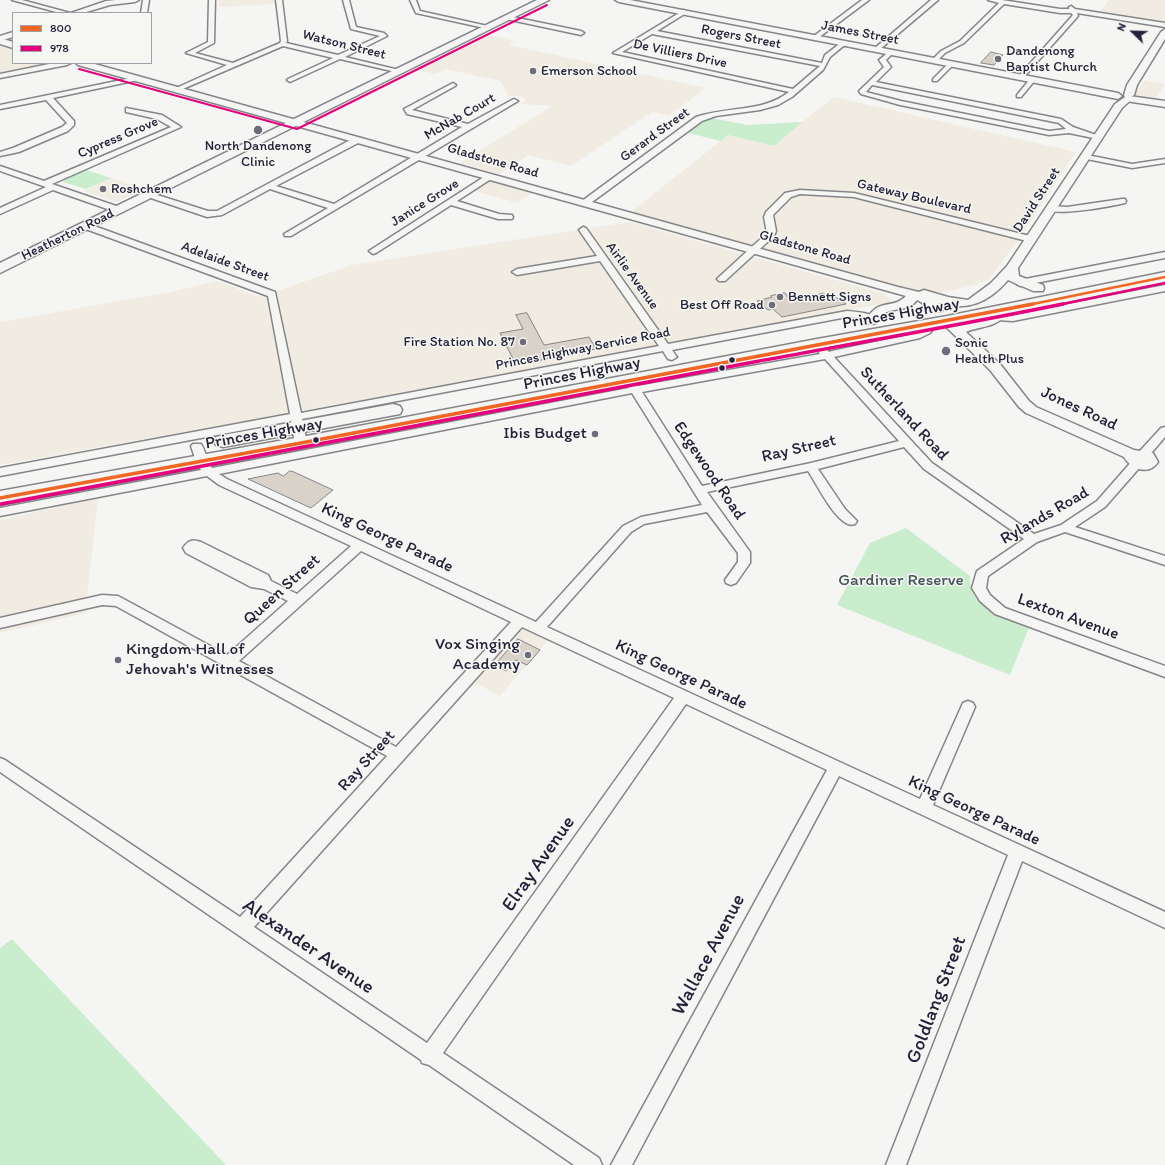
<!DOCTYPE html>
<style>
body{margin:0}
#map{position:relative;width:1165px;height:1165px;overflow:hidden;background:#f5f5f3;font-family:Itim,sans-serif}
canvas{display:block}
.legend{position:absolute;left:12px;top:12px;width:140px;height:52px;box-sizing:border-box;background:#f6f6f2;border:1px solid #a1a1a9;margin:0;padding:5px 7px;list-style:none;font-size:12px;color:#22223b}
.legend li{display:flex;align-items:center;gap:8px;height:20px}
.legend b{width:20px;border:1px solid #a1a1a9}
.north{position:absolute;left:1113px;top:12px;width:40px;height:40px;-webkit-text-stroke:3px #f6f6f2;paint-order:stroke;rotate:293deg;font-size:11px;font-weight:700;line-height:16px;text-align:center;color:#22223b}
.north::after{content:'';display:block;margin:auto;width:14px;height:18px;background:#22223b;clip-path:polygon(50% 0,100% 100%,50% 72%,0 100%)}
</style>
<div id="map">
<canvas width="1165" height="1165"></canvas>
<ul class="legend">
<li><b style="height:5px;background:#f26522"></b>800</li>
<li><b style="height:5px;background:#e5007d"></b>978</li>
</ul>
<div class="north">N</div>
</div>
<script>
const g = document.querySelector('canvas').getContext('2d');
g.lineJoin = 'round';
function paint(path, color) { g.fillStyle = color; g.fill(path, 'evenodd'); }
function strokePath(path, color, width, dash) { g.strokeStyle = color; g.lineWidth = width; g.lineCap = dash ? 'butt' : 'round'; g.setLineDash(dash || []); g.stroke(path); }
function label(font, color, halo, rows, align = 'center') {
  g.font = font + ' Itim,sans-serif'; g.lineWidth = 3; g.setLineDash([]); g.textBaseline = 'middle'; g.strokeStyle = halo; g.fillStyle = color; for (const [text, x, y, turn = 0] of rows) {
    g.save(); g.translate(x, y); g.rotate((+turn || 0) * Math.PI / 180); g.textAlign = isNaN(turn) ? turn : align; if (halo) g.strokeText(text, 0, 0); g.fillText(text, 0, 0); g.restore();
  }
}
paint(new Path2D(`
 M219 0H275V4L219 7Z
 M1109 0H1165V21L1161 23 1100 12Z
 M484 34 515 41 509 45 706 88 669 116 652 112 571 166 528 155 500 174 460 163 552 106 520 104 526 101 525 98 517 96H509L500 81 445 69 435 74 414 69Z
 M0 45 13 49V63H62L0 75Z
 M1144 80 1165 84 1155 100 1134 96Z
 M834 97 1076 152 1023 233 989 280 975 285 931 295 631 212 728 135 774 146 803 121Z
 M111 178 144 188 116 202 84 191Z
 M489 180H492L534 192 517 203 472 190Z
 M630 222 885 294 893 302 661 346 0 465V322L170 292 217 281 259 297 352 265Z
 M98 498 85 613 0 633V520Z
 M521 625 549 639 500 696 471 681Z`), '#f1ece2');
paint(new Path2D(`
 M711 118 748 125 802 122 774 146 728 135 721 141 688 133 701 123Z
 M86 170 111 178 86 189 63 182 64 180Z
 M906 528 970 576C968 606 1008 616 1030 625L1010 675 837 605 870 543Z
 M12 939 226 1165H0V948Z`), '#caedce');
const building = new Path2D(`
 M991 52 1003 55 994 65 981 63Z
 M785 293 789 298 810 294 813 296 823 293 829 298 834 296 846 304 782 317 773 309 768 310 757 301 772 297 771 296Z
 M527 313 544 345 589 337 596 349 516 365 500 333 523 329 516 315Z
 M290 471 294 472 333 490 311 508 248 479 278 473 283 476Z
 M518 639 540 650 527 665 516 660 506 671 495 665Z`);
paint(building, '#d9d2c9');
strokePath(building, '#858589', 1);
const minor = new Path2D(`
 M12 0H22L70 13H60Z
 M143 0H149L147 13H141Z
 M209 0H215L214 43 195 53 233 63 280 43 281 41 276 0H282L287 41 286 43 338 55 380 36 351 29 343 0H349L356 27 384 33 387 36 345 57 403 71 400 73 340 59 290 82 287 80 288 79 333 58 283 46 178 91H174V89L227 65 186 53 208 42Z
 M410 0H416L420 11 492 27 489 29 416 13Z
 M862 0H869L818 38H814V36Z
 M931 0H938L879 50H875V48Z
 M988 0H1002L1060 9H1069V7L1071 6 1075 9 1165 23V27L1077 13 1078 16 1023 78 1021 79 1018 77 1019 76 1073 15 1071 13H1060L1004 4 964 43 945 53 937 61H933V59L941 51 960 41 999 3Z
 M684 10 687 12 686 13 657 31 822 63 825 55 842 42 847 43 830 57 823 70 792 97 778 105 760 110 716 116 702 121 588 205H582L581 203 582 201 696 117C727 106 762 113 789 92L613 53ZM652 34 820 66 793 89 622 52Z
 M508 16 581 31 584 33 581 35 506 19V17Z
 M891 50 894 52 886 60 891 67 876 82 1061 119 1073 127 1102 137 1098 139 1069 133 1049 135 900 105 861 94 859 91 860 90 884 67 879 60ZM872 85 1059 123 1066 129 1049 131 901 101 866 92Z
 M950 62 955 63 937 81H933V79Z
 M136 77 138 78V80L53 98 74 121V125L68 131 19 152 0 156V152L13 148 62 127 67 123 46 100 0 109V105Z
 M1031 78 1036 79 1021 97H1017V95Z
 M453 83 456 85 455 86 412 110 468 124 512 100 514 99 518 101 291 236H285L284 234 328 208 270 189 222 215 207 217 148 197 147 195 151 193 208 211H217L354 138H360V142L276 186 334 204 462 127 407 114 404 109Z
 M126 108 162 115 181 127 52 184 122 208 123 210 122 212H116L53 190 0 214V208L46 187 0 171V166L44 181 171 127 157 119 126 112Z
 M1082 154 1132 164 1165 159V163L1132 168 1082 158Z
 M487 175H493L494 177 457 201 499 214 512 215 513 217 512 219H498L451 205 376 253 373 254 369 251Z
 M800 190 854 193 1034 237 1035 239 1031 242 854 197 800 194 791 197 773 215 776 231 774 236 725 281H719L717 279 719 277 767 233 764 217 766 212 785 193Z
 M1122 199H1125L1126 201 1125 203C1112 206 1055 217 1046 209L1050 206 1067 207Z
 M86 223 275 292 301 413 659 346 600 261 517 275 512 272 517 269 597 256 579 230 583 227 586 228 668 344 847 311C857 312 871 312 878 320L873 323 858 318 847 317 672 350 677 357 672 360 668 359 663 351 302 419 307 443 305 445H297L295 443 291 421 0 476V468L290 414 268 296 83 228 82 226Z
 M1165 252V258L1020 286 1015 283 1020 280Z
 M1165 285V291L1013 321 996 320 991 317 996 314 1013 315Z
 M932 321 937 324 930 333 920 338 834 357 932 463 1034 534 1061 525 1097 501 1133 460H1141L1143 463 1141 466 1105 507 1075 527 1165 556V565L1065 532 1037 542 988 576 986 588 990 595 1005 608 1165 666V677L995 614 980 601 972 588 977 571 1024 539 924 469 904 447 818 469 845 509 857 521 855 524C852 525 849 525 846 523 831 514 818 486 808 471L707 492 750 552V563L736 583 731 585 726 583 725 580 738 562V553L707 512 644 524 631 532 547 627 920 799 963 703 968 701 973 703 975 707 933 805 1165 912V928L1022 861 906 1165H886L1008 855 839 776 632 1165H611L827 770 686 704 443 1053 599 1158 602 1165H574L429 1065 422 1063 421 1060 0 772V758L5 760 240 917 387 756 116 606 102 605 0 628V618L102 595 118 596 227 655 288 601 264 589 251 587 186 553 183 548C188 540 193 539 201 542L268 575 271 581 297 594 351 546 219 485 207 476 0 516V508L201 470 195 458 191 446 193 444H201C206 451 206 461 212 468L629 388 626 383 631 380 635 381 638 386 820 354 817 350 822 347 826 348 829 352 832 351 913 334 924 329 929 322ZM825 359 899 441 811 463 702 486 642 392ZM632 393 702 505 641 517 623 526 536 622 227 479 219 474ZM361 551 511 622 396 747 239 661ZM522 627 674 698 427 1043 254 927Z
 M1165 427V437L1147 458H1139L1137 455 1139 452 1161 428Z`);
const tertiary = new Path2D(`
 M116 0H139L135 2 110 5 83 13H71L106 1Z
 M615 0H630L1118 93 1122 96 1118 99 619 2Z
 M13 32V37L0 41V36Z
 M54 63H71L67 65 0 78V74Z
 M1129 96 1165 101V107L1126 101 1125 99Z`);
const secondary = new Path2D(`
 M1165 29V39L1137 85 1134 95 1131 97 1132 99 1122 108 1018 268 1019 276 1043 285 1044 288 1043 291H1033L1008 280C989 302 968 312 939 303L944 308 942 311C932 313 926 304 917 300 908 312 896 307 885 313 877 318 881 326 868 323L866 320C879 297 893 310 906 296L78 65 76 63H91L898 287 919 292 924 290 948 297 968 300 991 283 1007 266 1115 104 1125 97 1124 95 1127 85 1161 32Z
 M0 38 13 42V48L0 44Z
 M991 309 996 310 1003 317C996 327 977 327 966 332L1000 364 1029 401 1036 407 1134 450 1153 453 1158 462C1149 476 1131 469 1124 457L1026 413 1019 407 990 370 940 321 942 318C950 316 953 320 959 325L987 316 984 313 986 310Z`);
const primary = new Path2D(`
 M537 0H549L0 273V263Z`);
const trunk = new Path2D(`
 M1165 272V282L947 326 817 349 301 449 0 505V491L301 437 817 339 947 316Z
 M393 404 400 406 402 410 400 414 223 447 216 445 213 441 216 437 223 435Z`);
strokePath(minor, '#858589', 3);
strokePath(tertiary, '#858589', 3);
strokePath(secondary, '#858589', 3);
strokePath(primary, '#858589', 3);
strokePath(trunk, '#858589', 3);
paint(minor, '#f5f5f3');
paint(tertiary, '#f5f5f3');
paint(secondary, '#f5f5f3');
paint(primary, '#f5f5f3');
paint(trunk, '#f5f5f3');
strokePath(new Path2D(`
 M1028 305 1165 277`), '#f26522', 2.5);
strokePath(new Path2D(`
 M0 498 301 443 1033 304`), '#f26522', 3.5);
strokePath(new Path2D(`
 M79 69 297 129 547 5`), '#e5007d', 2);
strokePath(new Path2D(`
 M1058 305 1165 283`), '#e5007d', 2.5);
strokePath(new Path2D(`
 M1 504C252 458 503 410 754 362 857 343 960 325 1063 304`), '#e5007d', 3.5);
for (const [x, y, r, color] of [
 [998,59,4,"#6c6c7b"],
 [533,71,4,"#6c6c7b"],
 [258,130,5,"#6c6c7b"],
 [103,189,4,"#6c6c7b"],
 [780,297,4,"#6c6c7b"],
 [772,305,4,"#6c6c7b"],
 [523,342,4,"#6c6c7b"],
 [946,351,5,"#6c6c7b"],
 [732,360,3.5,"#22223b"],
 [722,368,3.5,"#22223b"],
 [595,434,4,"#6c6c7b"],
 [316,440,3.5,"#22223b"],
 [528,655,4,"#6c6c7b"],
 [118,660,4,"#6c6c7b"]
]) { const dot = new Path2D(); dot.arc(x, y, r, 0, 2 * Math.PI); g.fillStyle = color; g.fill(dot); strokePath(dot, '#f6f6f2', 1.5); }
label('14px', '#22223b', '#f6f6f2', [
 ["James Street",860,33,11],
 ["Rogers Street",741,37,11],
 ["Watson Street",344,45,14],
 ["De Villiers Drive",680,54,12],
 ["McNab Court",460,117,-30],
 ["Gerard Street",655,135,-36],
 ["Cypress Grove",118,138,-23],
 ["Gladstone Road",493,161,16],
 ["Gateway Boulevard",914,197,13],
 ["David Street",1037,200,-57],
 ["Janice Grove",425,203,-32],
 ["Heatherton Road",68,235,-26],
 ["Gladstone Road",805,248,16],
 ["Adelaide Street",225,262,20],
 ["Airlie Avenue",632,276,54],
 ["Princes Highway Service Road",583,349,-11]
]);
label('14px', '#22223b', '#f6f6f2', [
 ["Dandenong",1006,51],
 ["Baptist Church",1006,67],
 ["Emerson School",541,71],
 ["North Dandenong",258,146,"center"],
 ["Clinic",258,162,"center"],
 ["Roshchem",111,189],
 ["Bennett Signs",788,297],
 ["Best Off Road",764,305,"right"],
 ["Fire Station No. 87",515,342,"right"],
 ["Sonic",955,343],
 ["Health Plus",955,359]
], 'left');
label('17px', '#22223b', '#f6f6f2', [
 ["Princes Highway",901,314,-10],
 ["Princes Highway",582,374,-11],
 ["Jones Road",1079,409,25],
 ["Sutherland Road",904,414,47],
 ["Princes Highway",264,434,-10],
 ["Ray Street",799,449,-13],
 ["Edgewood Road",709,471,56],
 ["Rylands Road",1045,516,-30],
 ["King George Parade",387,538,25],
 ["Queen Street",282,590,-42],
 ["Lexton Avenue",1068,617,20],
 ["King George Parade",681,675,25],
 ["Ray Street",367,761,-48],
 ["King George Parade",974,811,25]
]);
label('17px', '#22223b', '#f6f6f2', [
 ["Ibis Budget",587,434],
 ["Vox Singing",520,645],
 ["Academy",520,665],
 ["Kingdom Hall of",126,650,"left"],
 ["Jehovah's Witnesses",126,670,"left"]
], 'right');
label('17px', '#435358', '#f6f6f2', [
 ["Gardiner Reserve",901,581]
]);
label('20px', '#22223b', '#f6f6f2', [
 ["Elray Avenue",539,864,-55],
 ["Alexander Avenue",308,947,34],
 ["Wallace Avenue",709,955,-62],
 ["Goldlang Street",937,1000,-69]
]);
</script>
